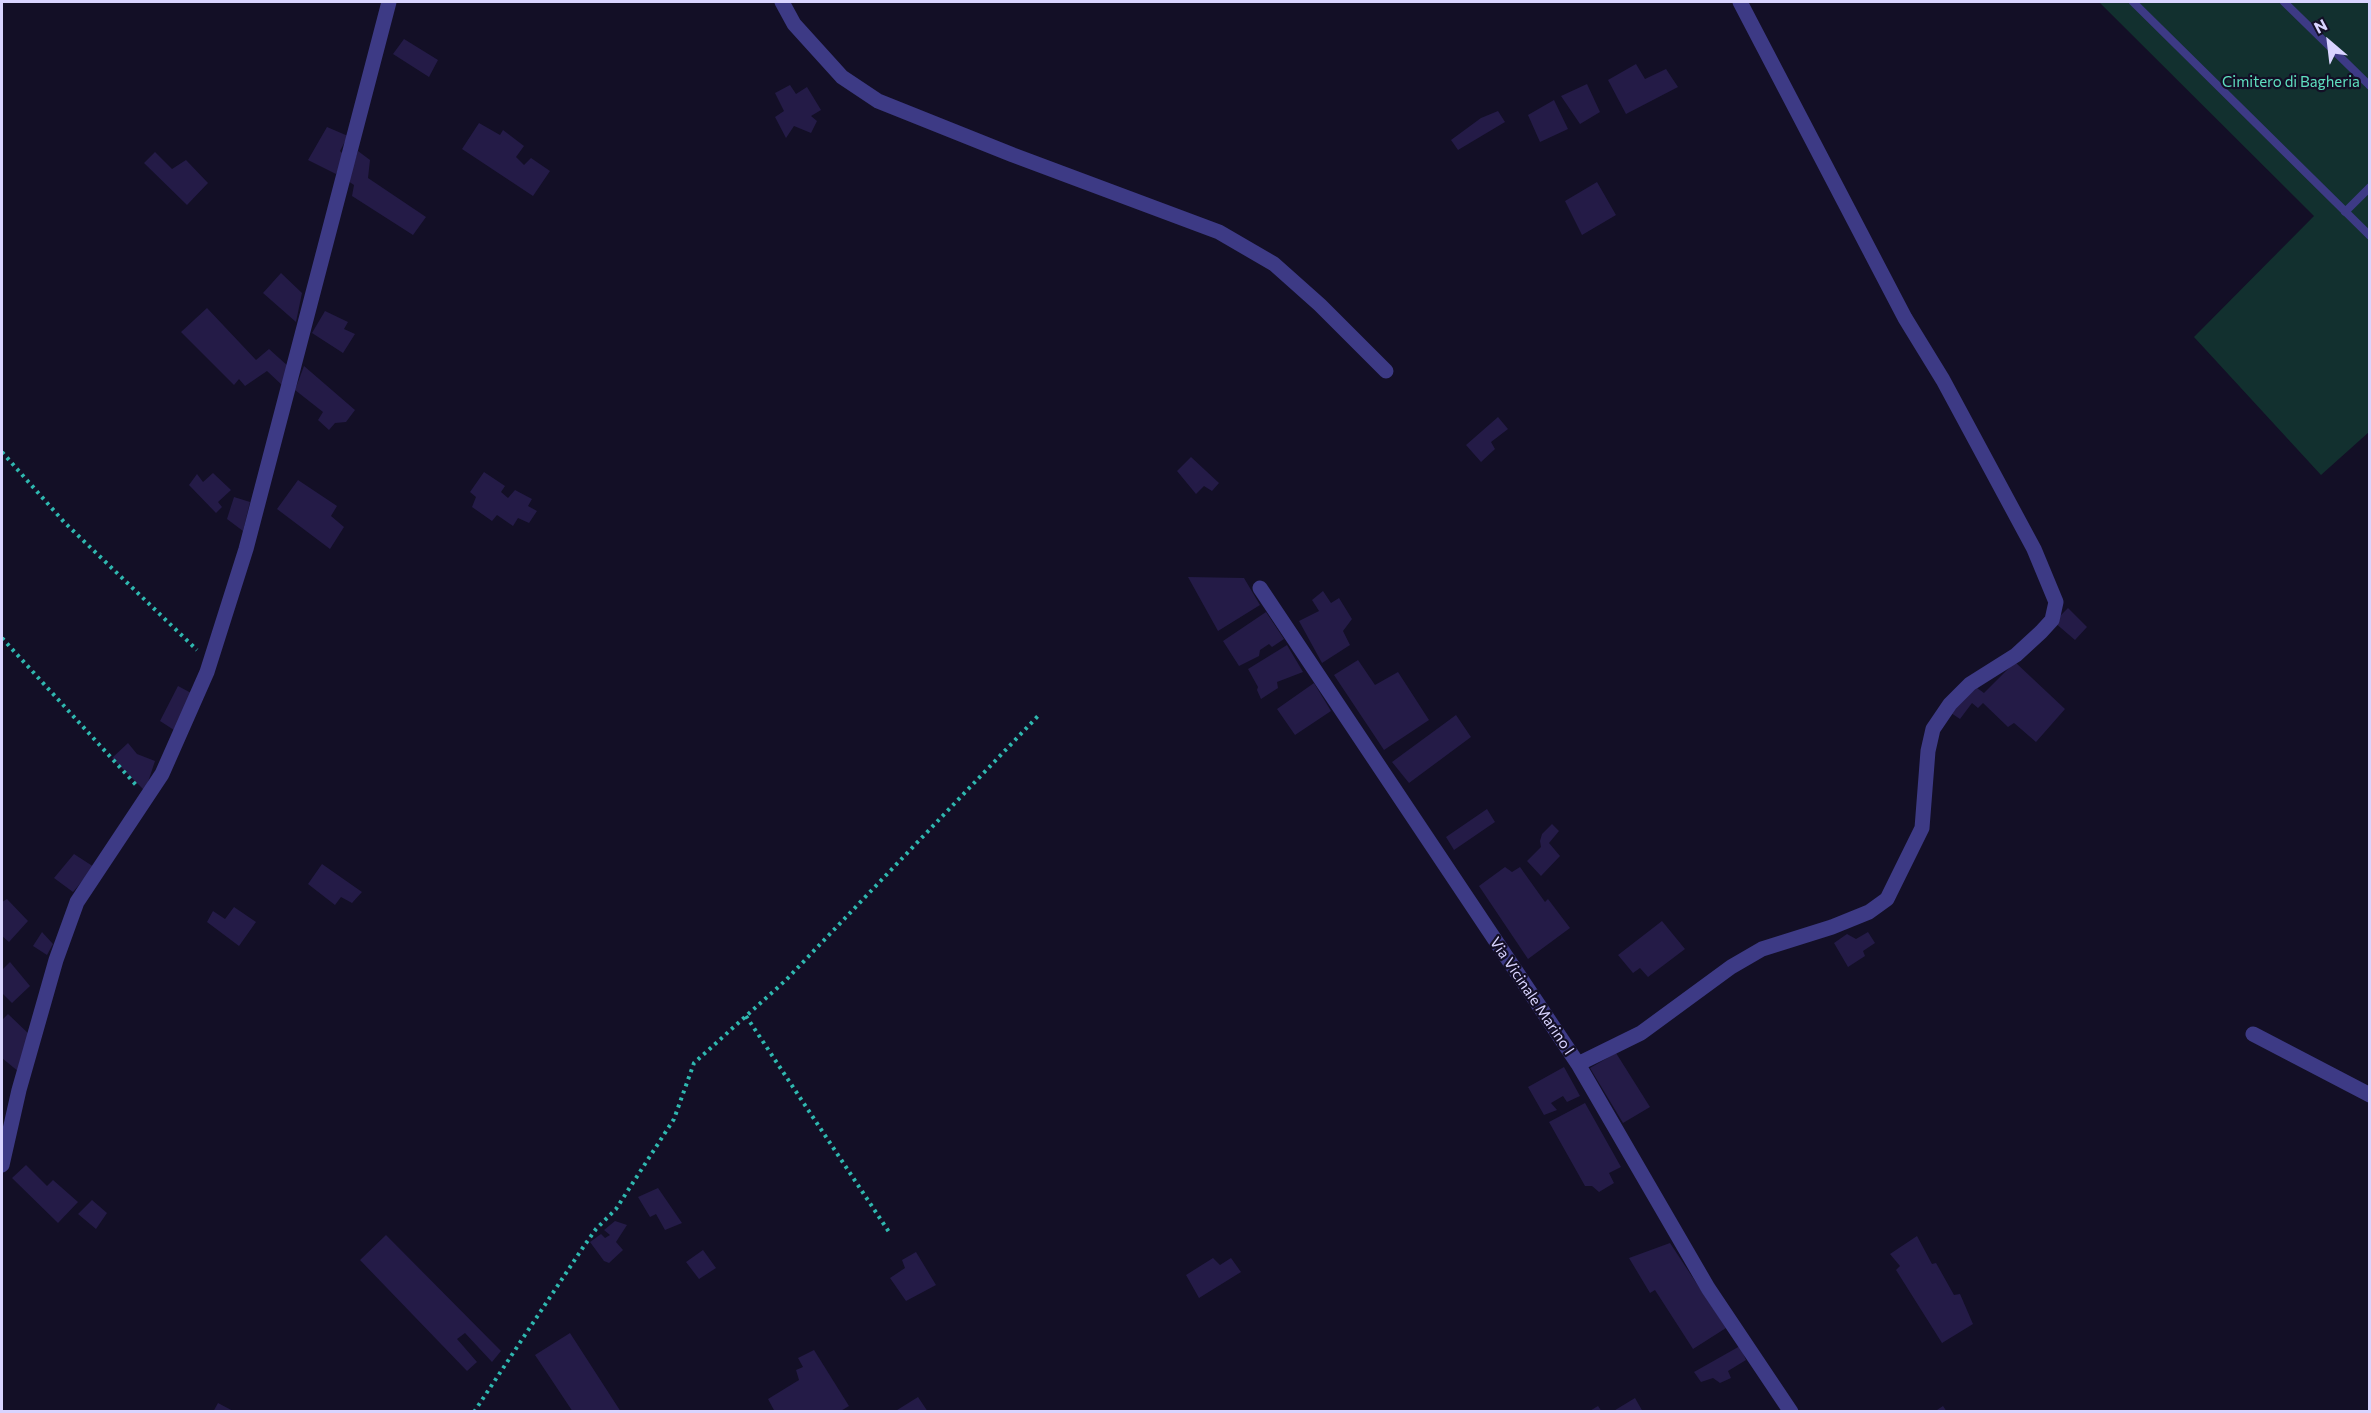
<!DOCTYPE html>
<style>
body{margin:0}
#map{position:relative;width:2371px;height:1413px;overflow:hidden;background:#130f26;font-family:Commissioner,sans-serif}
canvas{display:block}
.frame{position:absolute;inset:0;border:3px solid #d9d4ff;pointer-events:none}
.north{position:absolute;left:2299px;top:12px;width:60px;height:60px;-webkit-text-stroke:4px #130f26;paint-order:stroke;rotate:332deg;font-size:16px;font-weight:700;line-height:24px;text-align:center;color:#d9d4ff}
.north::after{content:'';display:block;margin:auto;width:21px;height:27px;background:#d9d4ff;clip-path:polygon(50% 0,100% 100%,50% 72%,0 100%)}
</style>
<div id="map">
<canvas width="2371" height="1413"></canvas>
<div class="frame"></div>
<div class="north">N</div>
</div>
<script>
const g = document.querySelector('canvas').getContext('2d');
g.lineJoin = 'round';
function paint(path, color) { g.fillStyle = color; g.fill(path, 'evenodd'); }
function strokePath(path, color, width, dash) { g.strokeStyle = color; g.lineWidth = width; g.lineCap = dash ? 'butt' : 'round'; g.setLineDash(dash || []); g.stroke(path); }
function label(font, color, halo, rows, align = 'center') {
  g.font = font + ' Commissioner,sans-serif'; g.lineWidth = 4.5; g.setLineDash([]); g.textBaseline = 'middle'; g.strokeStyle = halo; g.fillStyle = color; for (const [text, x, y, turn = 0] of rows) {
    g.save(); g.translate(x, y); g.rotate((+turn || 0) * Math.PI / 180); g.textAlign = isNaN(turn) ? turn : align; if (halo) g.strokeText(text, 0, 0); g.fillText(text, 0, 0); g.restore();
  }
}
paint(new Path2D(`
 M2099 2H2369V432L2321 475 2194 337 2314 216Z`), '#12302f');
paint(new Path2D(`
 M404 39 438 60 429 77 393 54Z
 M1636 64 1645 79 1666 69 1678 87 1626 114 1608 80Z
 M1587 84 1600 112 1580 124 1561 96Z
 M790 85 796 94 807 87 821 110 811 116 817 121 811 133 794 126 786 138 775 117 784 111 775 93Z
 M1554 100 1568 129 1540 142 1528 115Z
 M1498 111 1505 122 1458 150 1451 140 1481 118Z
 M479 123 500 135 503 130 524 146 516 157 524 165 531 158 550 171 533 196 462 149Z
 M327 127 348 136 340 151 345 156 336 174 308 160Z
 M358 151 370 160 368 178 426 217 413 235 352 196 354 185 348 181Z
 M155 152 172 169 186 160 208 183 187 205 144 163Z
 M1597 182 1616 215 1582 235 1565 201Z
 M281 273 302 293 296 322 263 293Z
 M207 308 256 360 269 349 289 367 283 386 267 371 245 386 239 379 234 385 181 332Z
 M325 311 348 322 344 329 355 334 343 353 312 333Z
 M304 366 355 410 346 422 335 423 329 430 318 420 323 412 295 390Z
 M1498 417 1508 429 1491 442 1495 449 1481 462 1466 445Z
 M1191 457 1219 483 1212 491 1204 486 1196 494 1177 471Z
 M484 472 505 486 501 492 508 498 515 490 532 499 528 506 537 511 529 523 518 518 513 526 497 515 492 521 472 507 476 497 470 492Z
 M213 473 231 490 218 502 222 507 216 513 189 485 197 474 203 482Z
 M298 480 337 506 331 516 344 527 330 549 277 509Z
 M234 497 250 502 243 531 227 519Z
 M1188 577 1244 578 1260 605 1218 631Z
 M1323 591 1331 603 1339 598 1352 619 1343 631 1350 645 1322 663 1299 621 1319 611 1312 600Z
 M2068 608 2087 627 2075 640 2054 622Z
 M1266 612 1284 639 1272 647 1269 644 1260 650 1259 656 1239 666 1223 641Z
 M1287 645 1303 672 1277 682 1278 688 1261 699 1257 690 1258 687 1248 669Z
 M1358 660 1375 685 1398 672 1429 720 1384 750 1334 675Z
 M2015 662 2065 709 2036 742 2014 723 2008 727 1983 703 1978 708 1972 703 1960 719 1948 711 1977 688 1984 693Z
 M1314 683 1331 711 1295 735 1277 709Z
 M178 686 193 694 174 730 160 721Z
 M1456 715 1471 737 1409 783 1392 762Z
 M128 743 137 754 155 761 145 791 112 758Z
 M1487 809 1495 822 1454 850 1446 837Z
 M1552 824 1559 831 1549 843 1560 856 1541 876 1527 861 1541 847 1540 841 1542 834Z
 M74 854 94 867 73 892 54 878Z
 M322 864 362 892 352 903 341 897 335 905 308 884Z
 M1505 867 1512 872 1520 867 1545 902 1548 899 1570 928 1528 959 1479 886Z
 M7 899 28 921 9 942 2 936V902Z
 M234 907 256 922 239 946 207 922 213 911 225 919Z
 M1662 921 1685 949 1648 977 1640 968 1633 973 1618 955Z
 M42 932 53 944 47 955 33 946Z
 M1868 932 1875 943 1863 951 1865 956 1848 967 1834 943 1847 934 1856 939Z
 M10 962 30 986 12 1003 2 993V970Z
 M8 1014 31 1036 19 1072 2 1058V1020Z
 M1616 1053 1650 1107 1623 1123 1590 1068Z
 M1564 1067 1580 1096 1567 1102 1563 1096 1551 1103 1557 1110 1544 1115 1528 1087Z
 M1585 1103 1621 1167 1609 1173 1614 1183 1599 1192 1592 1186H1585L1549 1122Z
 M26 1165 47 1186 53 1180 78 1202 58 1223 12 1178Z
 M658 1188 682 1223 665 1230 656 1214 650 1217 638 1197Z
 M92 1200 107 1213 96 1229 78 1214Z
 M615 1221 627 1225 616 1242 623 1250 609 1263 604 1261 590 1242 601 1234 605 1238 610 1235 604 1230Z
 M386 1235 501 1351 492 1362 465 1333 457 1339 477 1362 467 1371 360 1260Z
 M1917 1236 1932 1264 1936 1263 1954 1295 1960 1294 1973 1324 1942 1343 1896 1270 1900 1266 1890 1254Z
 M1670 1243 1726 1328 1693 1349 1655 1290 1650 1293 1629 1258Z
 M703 1250 716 1268 699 1279 686 1262Z
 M916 1252 936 1285 906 1301 890 1278 905 1268 902 1260Z
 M1213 1258 1220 1265 1231 1258 1241 1272 1199 1298 1186 1275Z
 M570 1333 621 1412H573L535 1355Z
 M1740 1346 1746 1360 1728 1371 1731 1378 1720 1383 1713 1378 1701 1382 1694 1372Z
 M814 1350 849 1406 839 1412H775L768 1399 799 1380 796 1370 803 1367 798 1358Z
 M918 1397 928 1412H894Z
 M1635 1398 1643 1412H1612Z
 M218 1403 235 1412H213Z
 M1598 1406 1602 1412H1588Z
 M1943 1406 1947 1412H1934Z`), '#241b47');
strokePath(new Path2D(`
 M2 452 64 522 197 650
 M2 638 137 786
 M746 1016 889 1232
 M474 1412 584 1246 596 1229 616 1209 674 1119 694 1063 786 980 1038 716`), '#2fb8b0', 4, [3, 4.5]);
strokePath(new Path2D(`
 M2133 2 2370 236
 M2284 2 2370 86
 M2345 212 2370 187`), '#3d3a85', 8);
strokePath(new Path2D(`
 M782 2 794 24 842 77 878 101 1013 155 1219 232 1274 264 1320 305 1386 371
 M1260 588 1578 1064 1708 1288 1791 1412
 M2253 1034 2370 1095
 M1578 1064 1641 1033 1731 967 1762 949 1832 927 1869 912 1887 899 1922 828 1928 751 1933 729 1950 704 1970 684 2016 655 2041 632 2052 620 2056 602 2034 549 1943 380 1905 318 1740 2
 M2 1165 19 1090 56 960 77 902 162 774 207 672 246 549 389 2`), '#3d3a85', 15);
label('15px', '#5fe0c0', '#130f26', [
 ["Cimitero di Bagheria",2291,82]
]);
label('15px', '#d9d4ff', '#130f26', [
 ["Via Vicinale Marino I",1532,996,56]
]);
</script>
